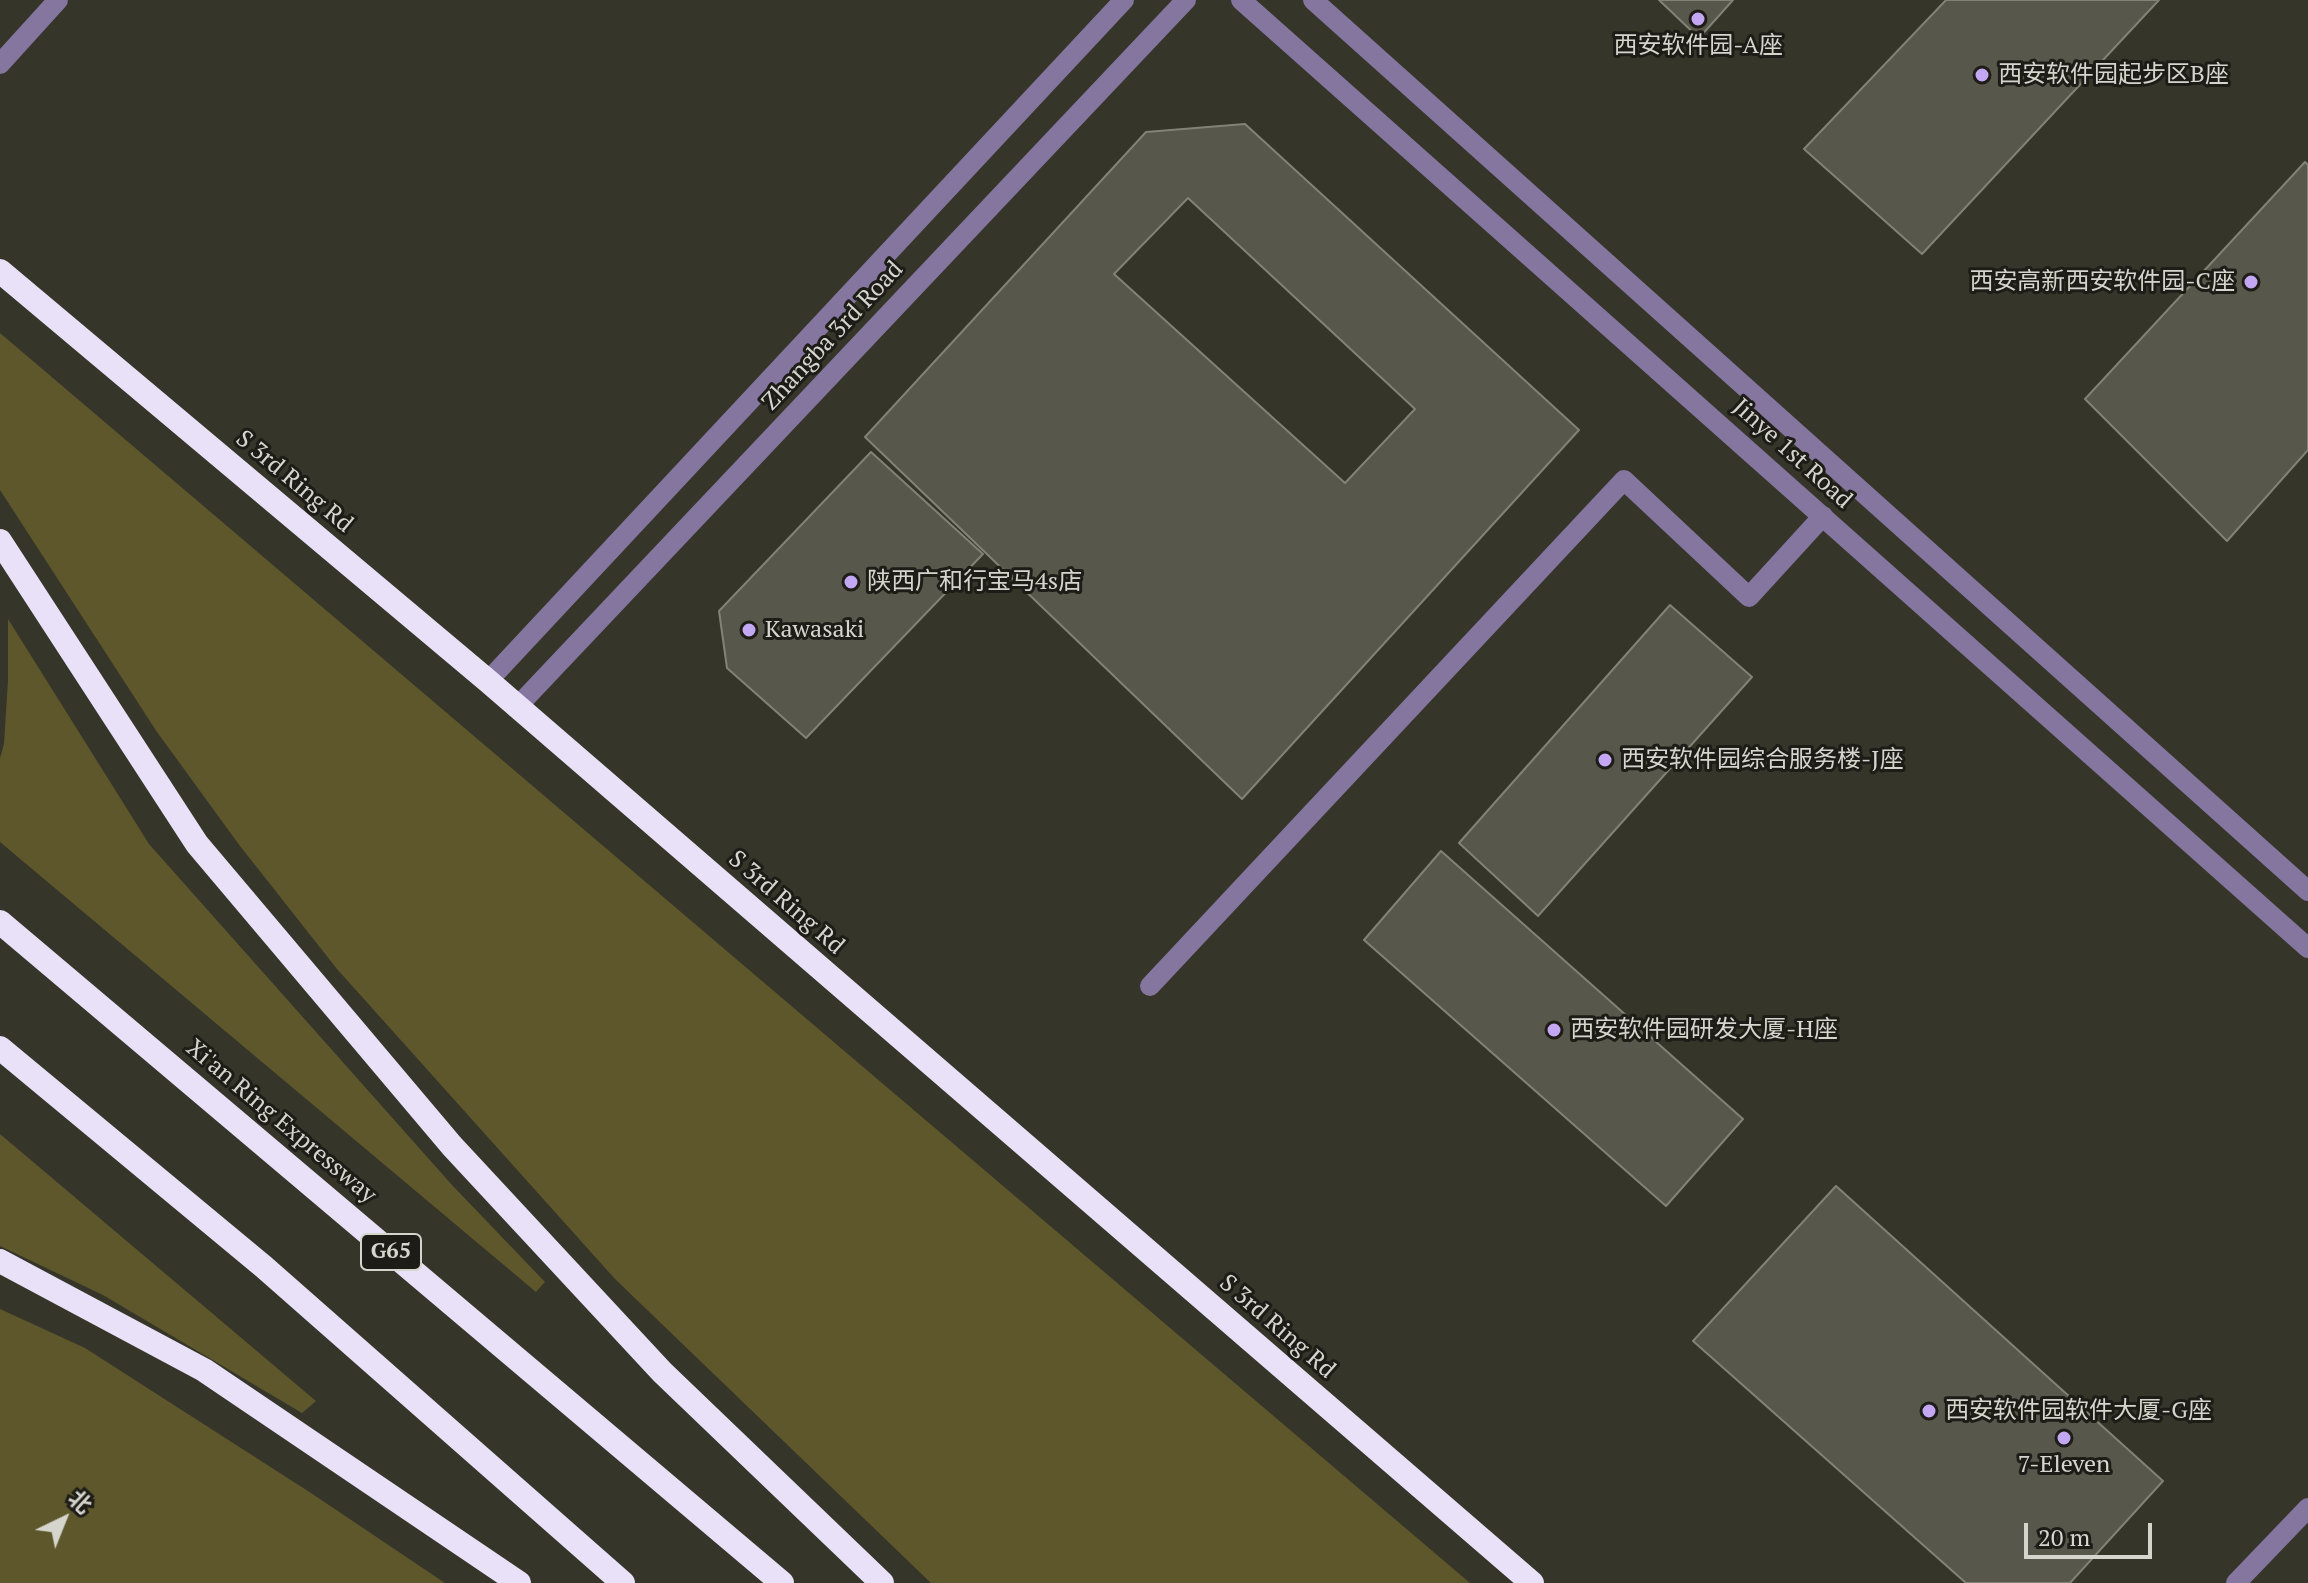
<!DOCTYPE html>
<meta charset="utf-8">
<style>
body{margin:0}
#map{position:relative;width:2308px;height:1583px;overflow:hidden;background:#36352a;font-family:"PT Serif","Noto Sans SC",serif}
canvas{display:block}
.north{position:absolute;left:24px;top:1479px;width:80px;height:80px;-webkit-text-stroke:6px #1d1c17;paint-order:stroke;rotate:43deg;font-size:22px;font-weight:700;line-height:32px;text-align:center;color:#d5d4cd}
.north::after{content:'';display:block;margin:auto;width:28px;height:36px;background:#d5d4cd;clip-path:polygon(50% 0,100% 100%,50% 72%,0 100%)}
.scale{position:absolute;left:2024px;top:1523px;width:128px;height:36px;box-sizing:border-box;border:4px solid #d5d4cd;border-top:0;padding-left:10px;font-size:24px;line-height:28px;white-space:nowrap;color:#d5d4cd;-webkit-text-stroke:6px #1d1c17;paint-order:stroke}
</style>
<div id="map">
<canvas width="2308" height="1583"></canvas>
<div class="north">北</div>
<div class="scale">20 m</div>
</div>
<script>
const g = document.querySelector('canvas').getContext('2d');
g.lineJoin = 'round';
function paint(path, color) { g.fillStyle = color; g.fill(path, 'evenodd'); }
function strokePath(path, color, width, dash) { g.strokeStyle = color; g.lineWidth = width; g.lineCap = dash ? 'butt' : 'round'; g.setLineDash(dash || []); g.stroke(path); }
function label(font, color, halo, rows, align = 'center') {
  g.font = font + ' "PT Serif","Noto Sans SC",serif'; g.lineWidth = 6; g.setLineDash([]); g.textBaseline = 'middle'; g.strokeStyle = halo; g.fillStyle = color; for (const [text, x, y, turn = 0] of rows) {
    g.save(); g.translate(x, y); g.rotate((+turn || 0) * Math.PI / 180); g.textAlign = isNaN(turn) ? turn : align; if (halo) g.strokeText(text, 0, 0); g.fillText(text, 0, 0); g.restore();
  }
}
paint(new Path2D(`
 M0 333 1470 1583H931L615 1279 337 969 240 846 157 732 0 490Z
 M8 619 149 844 452 1185 545 1282 536 1292 0 842V758L4 744 8 680Z
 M0 1134 316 1401 302 1413 103 1295 0 1246Z
 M0 1309 85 1348 311 1493 445 1583H0Z`), '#5d572b');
const building = new Path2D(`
 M1659 0H1733L1699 38Z
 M1946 0H2159L1922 254 1804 149Z
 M1245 124 1579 430 1242 799 865 437 1146 132Z
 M2305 162 2308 165V450L2227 541 2085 399Z
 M1188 198 1415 409 1345 483 1114 274Z
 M871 452 983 554 806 738 727 668 719 611Z
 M1670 605 1752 677 1538 916 1459 843Z
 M1441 851 1743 1119 1666 1206 1364 940Z
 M1836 1186 2163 1481 2070 1583H1966L1693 1341Z`);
paint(building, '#58574b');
strokePath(building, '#838275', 2);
strokePath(new Path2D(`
 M1241 0 2308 948
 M1313 0 2308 891
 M0 64 58 0
 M488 681 1124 0
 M516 708 1186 0
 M1150 986 1624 480 1749 597 1823 516
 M2236 1583 2308 1508`), '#8576a0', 20);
strokePath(new Path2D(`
 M0 271 488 681 1532 1583
 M0 541 197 844 452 1146 662 1372 882 1583
 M0 922 782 1583
 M0 1048 264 1267 623 1583
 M0 1261 204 1370 519 1583`), '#e8e1f7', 24);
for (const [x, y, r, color] of [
 [1698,19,8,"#c3a7f2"],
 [1982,75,8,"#c3a7f2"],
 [2251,282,8,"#c3a7f2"],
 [851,582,8,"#c3a7f2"],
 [749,630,8,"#c3a7f2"],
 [1605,760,8,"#c3a7f2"],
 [1554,1030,8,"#c3a7f2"],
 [1929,1411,8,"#c3a7f2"],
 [2064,1438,8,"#c3a7f2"]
]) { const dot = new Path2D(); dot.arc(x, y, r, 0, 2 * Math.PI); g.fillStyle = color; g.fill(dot); strokePath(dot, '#1d1c17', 3); }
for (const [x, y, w] of [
 [391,1252,60]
]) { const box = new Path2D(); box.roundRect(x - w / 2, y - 18, w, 36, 6); g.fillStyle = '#1d1c17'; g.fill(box); strokePath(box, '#d5d4cd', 2); }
label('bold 22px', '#d5d4cd', null, [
 ["G65",391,1252]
]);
label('24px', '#d5d4cd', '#1d1c17', [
 ["西安软件园-A座",1698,46,"center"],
 ["西安软件园起步区B座",1998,75],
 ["西安高新西安软件园-C座",2235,282,"right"],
 ["陕西广和行宝马4s店",867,582],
 ["Kawasaki",765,630],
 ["西安软件园综合服务楼-J座",1621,760],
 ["西安软件园研发大厦-H座",1570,1030],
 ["西安软件园软件大厦-G座",1945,1411],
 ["7-Eleven",2064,1465,"center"]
], 'left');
label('24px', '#d5d4cd', '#1d1c17', [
 ["Zhangba 3rd Road",833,336,-47],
 ["Jinye 1st Road",1792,454,42],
 ["S 3rd Ring Rd",294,482,40],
 ["S 3rd Ring Rd",786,903,41],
 ["Xi'an Ring Expressway",281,1122,40],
 ["S 3rd Ring Rd",1277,1327,41]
]);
</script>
